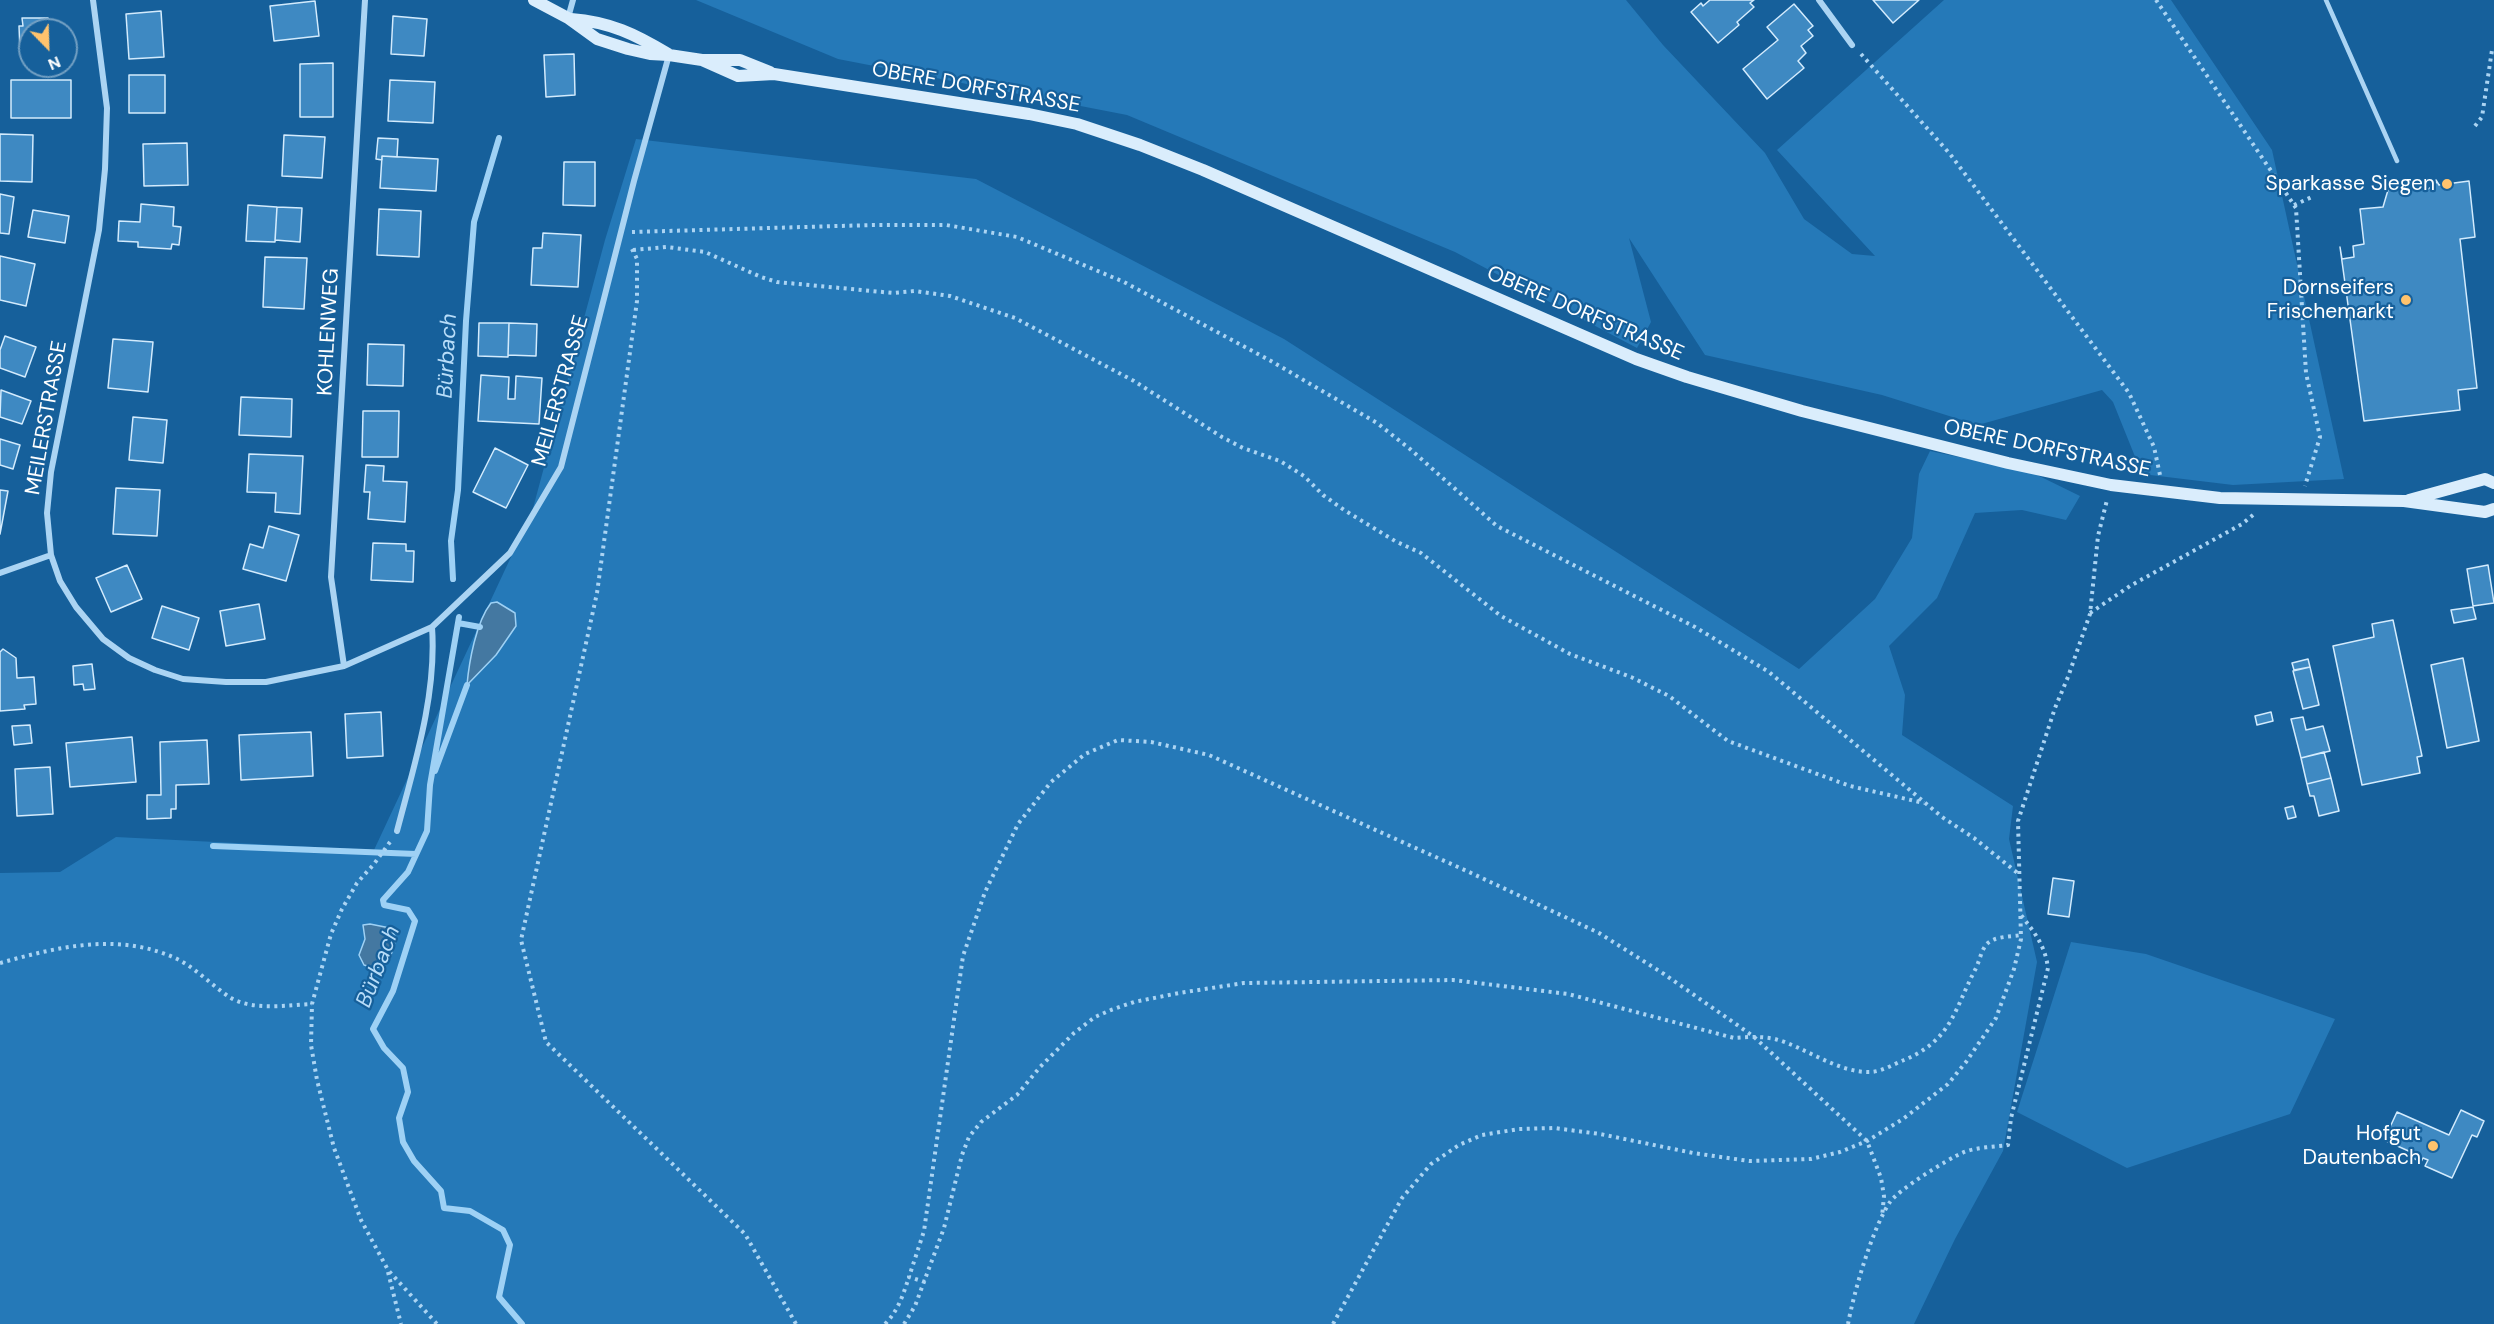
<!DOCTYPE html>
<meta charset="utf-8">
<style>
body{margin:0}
#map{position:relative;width:2494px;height:1324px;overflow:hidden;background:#16609b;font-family:"DM Sans",sans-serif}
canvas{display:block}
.north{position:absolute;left:18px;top:18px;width:60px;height:60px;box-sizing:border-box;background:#16609b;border:2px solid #73a0c3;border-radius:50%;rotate:157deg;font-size:16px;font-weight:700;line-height:24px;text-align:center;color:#fff}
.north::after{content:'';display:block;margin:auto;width:21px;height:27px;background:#ffc36d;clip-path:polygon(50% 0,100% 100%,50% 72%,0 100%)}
</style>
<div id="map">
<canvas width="2494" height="1324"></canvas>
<div class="north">N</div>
</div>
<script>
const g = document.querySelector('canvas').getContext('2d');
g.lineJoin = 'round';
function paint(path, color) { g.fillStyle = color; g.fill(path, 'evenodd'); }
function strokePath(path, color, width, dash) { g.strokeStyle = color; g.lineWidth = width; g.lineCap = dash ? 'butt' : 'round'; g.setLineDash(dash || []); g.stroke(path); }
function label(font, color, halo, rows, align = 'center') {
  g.font = font + ' "DM Sans",sans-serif'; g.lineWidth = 4.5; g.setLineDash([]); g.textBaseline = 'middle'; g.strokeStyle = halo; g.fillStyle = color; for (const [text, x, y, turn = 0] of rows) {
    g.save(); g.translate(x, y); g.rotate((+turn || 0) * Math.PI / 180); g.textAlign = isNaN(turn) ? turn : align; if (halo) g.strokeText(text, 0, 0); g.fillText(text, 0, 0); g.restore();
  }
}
paint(new Path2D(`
 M696 0H1626L1663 45 1765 153 1804 219 1852 254 1875 256 1777 150 1944 0H2171L2272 150 2344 479 2233 485 2142 474 2113 402 2102 390 1978 425 1882 395 1705 355 1629 238 1651 322 1637 348 1455 252 1127 115 838 59Z
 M636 139 976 179 1284 339 1799 669 1875 599 1912 538 1919 474 1930 451 2031 472 2080 496 2066 520 2022 510 1975 513 1937 598 1889 646 1905 695 1902 735 2013 806 2009 839 2037 962 2003 1151 1955 1239 1914 1324H0V873L60 872 116 837 374 850 532 512 605 240Z
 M2071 942 2146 954 2335 1019 2290 1114 2127 1168 2017 1112Z`), '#2579b8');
const water = new Path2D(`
 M497 602 515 613 516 626 496 655 467 685C469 662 476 622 491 603Z
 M370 924 390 928 396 938 391 955 384 966 374 968 364 965 359 955 365 939 363 925Z`);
paint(water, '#4478a1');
strokePath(water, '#9ed1f5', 1.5);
strokePath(new Path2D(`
 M453 579 451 541 458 490 466 321 474 222 499 138
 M459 617 430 785 427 831 408 872 383 900 384 905 408 910 415 921 393 991 373 1029 384 1048 403 1068 408 1092 399 1118 403 1142 414 1161 441 1191 444 1208 470 1211 503 1230 510 1245 499 1297 522 1324
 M458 623 480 627
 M435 771 467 685
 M213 846 416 854`), '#9ed1f5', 6);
const building = new Path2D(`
 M1710 0H1754L1750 3 1754 7 1737 22 1739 25 1718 43 1691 12 1701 3 1703 6Z
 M1873 0H1919L1893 23Z
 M315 1 319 36 274 41 270 6Z
 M1794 4 1813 26 1808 30 1813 36 1801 46 1806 53 1798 61 1804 68 1767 99 1743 69 1778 40 1767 27Z
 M161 11 164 57 129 59 126 14Z
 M393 16 427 19 424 56 391 54Z
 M22 18H48V25H62V30H30V50L20 51 19 26H23Z
 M574 54 575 95 546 97 544 55Z
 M333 63V117H300V64Z
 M129 75H165V113H129Z
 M11 80H71V118H11Z
 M390 80 435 82 433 123 388 121Z
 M0 134 33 135 32 182 0 181Z
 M284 135 325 137 322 178 282 176Z
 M378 138 398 139 397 157 382 156V160L376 159Z
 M187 143 188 185 144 186 143 144Z
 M382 156 438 159 436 191 380 188Z
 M564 162H595V206L563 205Z
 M2403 180H2412L2427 190 2436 183V180L2439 185 2469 181 2475 237 2460 239 2477 388 2458 390 2460 410 2364 421 2340 247 2342 259 2354 257 2353 246 2364 244 2360 209 2383 207 2388 190 2395 184Z
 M0 194 14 197 9 234 0 233Z
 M141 204 174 207 173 226 181 227 179 245 172 244 171 249 138 247V242L118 241 119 221 140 222Z
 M248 205 277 207 275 242 246 241Z
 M277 207 302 208 300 242 275 240Z
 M379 209 421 211 419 257 377 255Z
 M33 210 69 216 65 243 28 237Z
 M543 233 581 235 578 287 531 285 533 248H542Z
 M0 256 35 264 26 306 0 300Z
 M265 257 307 258 304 309 263 307Z
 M479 323H509L508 357 478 356Z
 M509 323 537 324 536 356 508 355Z
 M5 336 36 347 25 377 0 368V350Z
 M113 339 153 342 148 392 108 388Z
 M368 344 404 345 403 386 367 385Z
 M481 375 509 377 508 399H515L516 376 542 378 539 424 478 421Z
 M1 390 31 401 22 424 0 417Z
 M241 397 292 399 291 437 239 435Z
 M363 411H399L398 457H362Z
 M133 417 167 420 163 463 129 460Z
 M0 439 20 445 13 469 0 465Z
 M495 448 528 465 506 508 473 492Z
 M249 454 303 456 300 514 275 512 276 493 247 492Z
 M366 465 384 466 383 481 407 482 405 522 368 519 370 492H364Z
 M116 488 160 490 157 536 113 534Z
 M0 490 8 491 0 534Z
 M269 526 299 535 286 581 243 569 250 544 263 548Z
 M373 543 406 544V551H414L413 582 371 580Z
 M127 565 142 599 111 612 96 578Z
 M2488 565 2494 603 2473 606 2467 569Z
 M259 604 265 639 226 646 220 611Z
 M162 606 199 618 189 650 152 638Z
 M2473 607 2476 619 2454 623 2451 610Z
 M2393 620 2422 756 2417 757 2420 773 2362 785 2333 646 2374 637 2372 624Z
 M3 649 16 658 17 678 34 677 36 704 24 705 25 709 0 711V652Z
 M2463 658 2479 741 2447 748 2431 665Z
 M2308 659 2310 667 2294 670 2292 663Z
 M92 664 95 689 84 690 83 684 74 685 73 666Z
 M2310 667 2319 705 2303 709 2293 671Z
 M381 712 383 756 347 758 345 714Z
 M2271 712 2273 721 2257 725 2255 716Z
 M2303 717 2306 730 2323 726 2330 751 2301 758 2291 719Z
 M30 725 32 743 14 745 12 726Z
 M311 732 313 776 241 780 239 735Z
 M132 737 136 782 70 787 66 743Z
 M207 740 209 784 176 785V809H171V818L147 819V795H161L160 742Z
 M2324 752 2331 778 2307 784 2301 758Z
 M50 767 53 814 17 816 15 769Z
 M2331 778 2339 811 2319 816 2314 796H2310L2307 784Z
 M2293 806 2296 817 2288 819 2285 808Z
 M2053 878 2074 881 2069 917 2048 914Z
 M2461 1110 2484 1121 2477 1137 2472 1135 2452 1178 2425 1166 2428 1160 2423 1158 2421 1162 2411 1157 2413 1153 2384 1140 2397 1112 2449 1135Z`);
paint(building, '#3e89c2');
strokePath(building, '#d3ebfd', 1.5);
strokePath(new Path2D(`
 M2156 0 2296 208 2306 373 2320 437 2305 486
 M1861 54 1950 154 2129 393 2154 447 2160 475
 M2475 126 2482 117 2492 50
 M2294 205 2312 197
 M632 232 873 225H946L1017 237 1124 282 1271 361 1377 423 1410 449 1497 526 1695 627 1769 672 1942 817 1974 838 2020 875
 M632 249 637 259V301L597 593 521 940 546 1042 745 1234 796 1324
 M633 250 667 247 705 252 761 277 777 282 893 293 915 291 950 296 1015 318 1134 381 1222 437 1243 448 1280 461 1304 476 1323 495 1344 510 1395 541 1421 553 1501 616 1570 654 1631 677 1669 696 1728 741 1850 786 1924 803
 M2090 613 2130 586 2242 524 2253 515
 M390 842 374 864 357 883 342 909 331 934 312 1004 311 1045 317 1080 334 1148 361 1220 388 1270 437 1324
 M0 963C58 947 117 932 175 958 195 967 212 986 231 998 253 1011 288 1005 312 1004
 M388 1272 401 1324
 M925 1282 909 1277 924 1231 963 956 985 892 1018 824 1051 782 1085 754 1118 740 1151 742 1209 755 1469 872 1599 933 1664 974 1753 1036 1867 1141 1881 1178 1884 1196 1882 1217
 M885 1324C898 1311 903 1295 909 1277
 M904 1324 915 1306 944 1228 962 1155 969 1137 981 1122 1017 1095 1040 1067 1074 1033 1095 1017 1111 1010 1134 1002 1179 993 1244 983 1453 980 1568 994 1734 1038C1747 1037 1761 1036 1775 1039 1805 1047 1838 1073 1870 1072 1881 1072 1894 1064 1904 1060 1952 1040 1954 1010 1975 970 1979 963 1981 951 1986 945 1993 936 2010 937 2021 935
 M1333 1324 1402 1198 1431 1164 1459 1145 1482 1135 1519 1129 1554 1128 1600 1134 1693 1153 1749 1161 1811 1159 1840 1152 1867 1141 1903 1119 1948 1084 1966 1062 1996 1018 2014 969 2021 939 2018 821 2055 708 2068 677 2090 614 2098 536 2107 500
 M1848 1324C1854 1292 1872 1229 1890 1202 1898 1190 1948 1159 1962 1153 1975 1147 1994 1147 2008 1145L2011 1118 2048 968C2045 945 2034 932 2021 915`), '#abd4f3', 4, [3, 4.5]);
strokePath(new Path2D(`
 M2326 0 2397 161`), '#abd4f3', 4.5);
strokePath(new Path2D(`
 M93 0 107 108 105 169 99 230 51 472 47 513 51 555 60 581 76 607 103 639 129 658 155 670 183 679 226 682H266L344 666 432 627 510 553 561 467 634 181 669 55
 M1819 0 1852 45
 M568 18 573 0
 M0 573 51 555
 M344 666 331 577 365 0
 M397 831C414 766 437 695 432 627`), '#abd4f3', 6);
strokePath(new Path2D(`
 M534 0 568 18 597 39 628 49 650 54 669 55 702 60H740L770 72
 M571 19C610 22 635 34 668 54
 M702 60 738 76 774 74 1029 114 1077 124 1140 145 1203 170 1636 359 1687 377 1802 411 2008 463 2111 485 2220 498 2404 501 2485 512 2494 509
 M2409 500 2485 479 2494 483`), '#daedfc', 12);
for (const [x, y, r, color] of [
 [2447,184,6,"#ffc36d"],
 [2406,300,6,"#ffc36d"],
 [2433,1146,6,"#ffc36d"]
]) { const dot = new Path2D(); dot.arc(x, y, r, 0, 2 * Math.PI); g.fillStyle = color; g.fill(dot); strokePath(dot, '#16609b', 2); }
label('21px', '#fff', '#16609b', [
 ["OBERE DORFSTRASSE",976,88,10],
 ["OBERE DORFSTRASSE",1585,314,23],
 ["KOHLENWEG",329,332,-87],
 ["MEILERSTRASSE",561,391,-74],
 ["MEILERSTRASSE",47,418,-80],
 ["OBERE DORFSTRASSE",2047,449,12]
]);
label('21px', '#fff', '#16609b', [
 ["Sparkasse Siegen",2435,184],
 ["Dornseifers",2394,288],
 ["Frischemarkt",2394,312],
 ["Hofgut",2421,1134],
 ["Dautenbach",2421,1158]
], 'right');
label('italic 22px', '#b8ddf9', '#16609b', [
 ["Bürbach",448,356,-87],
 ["Bürbach",379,967,-69]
]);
</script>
